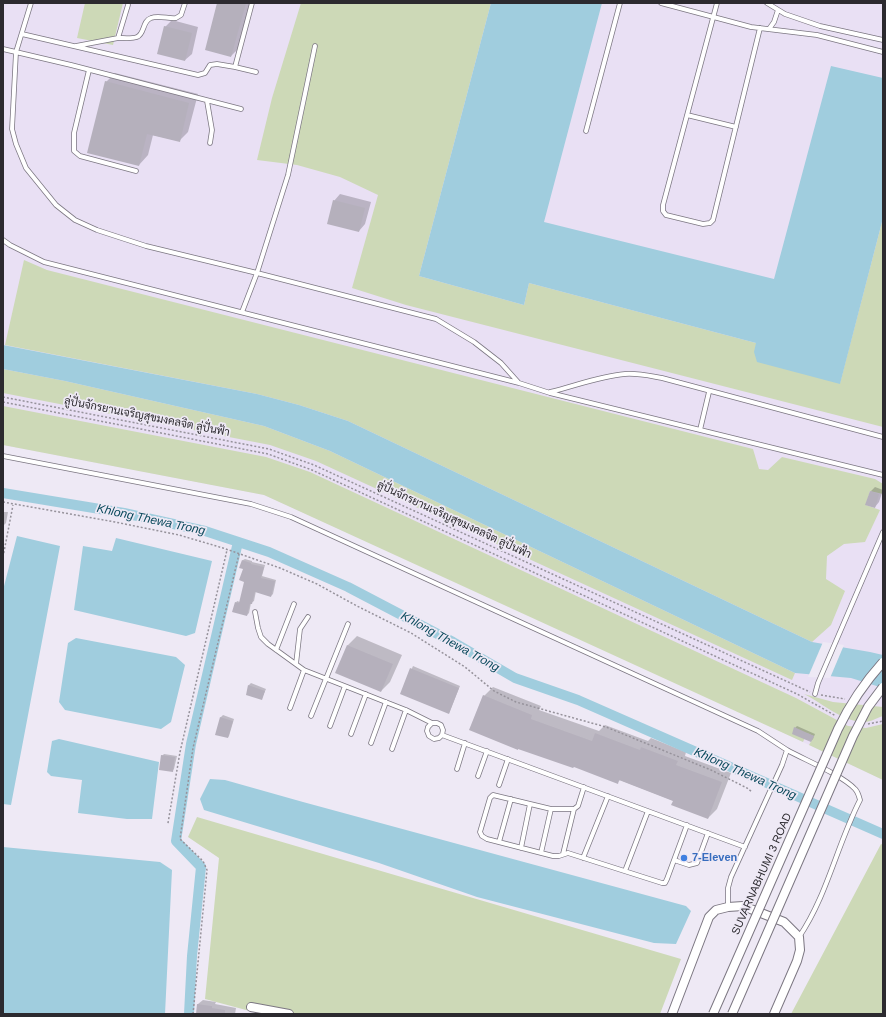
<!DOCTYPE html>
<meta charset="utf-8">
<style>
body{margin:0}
#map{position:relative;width:886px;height:1017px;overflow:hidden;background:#eee9f5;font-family:Arial,sans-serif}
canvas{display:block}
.frame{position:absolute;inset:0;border:4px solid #2c2a2f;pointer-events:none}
</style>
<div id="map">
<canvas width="886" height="1017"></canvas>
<div class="frame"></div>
</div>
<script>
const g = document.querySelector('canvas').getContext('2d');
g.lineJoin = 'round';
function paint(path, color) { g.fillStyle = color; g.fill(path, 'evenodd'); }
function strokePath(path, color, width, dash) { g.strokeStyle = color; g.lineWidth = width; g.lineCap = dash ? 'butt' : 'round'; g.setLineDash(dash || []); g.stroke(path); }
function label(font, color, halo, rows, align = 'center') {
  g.font = font + ' Arial,Sarabun,sans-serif'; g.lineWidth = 3.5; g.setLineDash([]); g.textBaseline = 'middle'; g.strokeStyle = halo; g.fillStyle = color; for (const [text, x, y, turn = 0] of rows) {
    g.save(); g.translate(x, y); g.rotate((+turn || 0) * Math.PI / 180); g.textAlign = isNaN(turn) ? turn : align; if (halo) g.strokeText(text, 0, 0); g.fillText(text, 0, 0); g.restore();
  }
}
paint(new Path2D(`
 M3 3H883V780L691 689 264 495 3 445Z`), '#e9e0f4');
paint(new Path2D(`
 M85 3H123L113 45 77 38Z
 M301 3H491L419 276 524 305 529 283 756 343 840 383 883 218V427L406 305 352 288 378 195 340 177 297 165 257 160 272 98Z
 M24 260 47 270 753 449 759 469 768 470 782 457 875 479 883 484V494L870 491 866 505 880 510 865 542 844 544 827 556 826 579 845 591 831 625 812 642 348 421 299 405 257 394 5 345Z
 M3 369 65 381 264 426 330 451 795 673 792 680 316 461 270 445 3 393Z
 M3 406 266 457 310 472 796 698 848 726 866 728 883 724V780L809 745 814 736 807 733 803 742 264 495 3 445Z
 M804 694 833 702 883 707V716C877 718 870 722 865 722 842 722 824 704 804 694Z
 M197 817 681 959 660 1014H261L205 999 219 858 188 837Z
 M881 844 883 845V1014H791Z`), '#cdd9b7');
paint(new Path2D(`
 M491 3H602L544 222 774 279 831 66 883 78V218L840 384 757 362 754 352 756 343 529 283 524 305 419 276Z
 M3 345 257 394 299 405 348 421 812 642 870 652 883 655V688L851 678 795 673 330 451 264 426 65 381 3 369Z
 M17 536 60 546 11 805 3 804V590Z
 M116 538 212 561 195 633 186 636 74 610 83 546 112 551Z
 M76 638 176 657 185 665 171 722 161 729 65 710 59 702 68 643Z
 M59 739 159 762 152 819H127L78 813 82 780 51 776 47 772 52 741Z
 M210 779 225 780 303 802 686 906 691 911 676 944 654 943 477 897 379 863 204 810 200 799Z
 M3 847 160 862 172 870 165 1014H3Z`), '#a0cdde');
paint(new Path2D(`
 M823 642 844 645 830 678 808 677Z`), '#eee9f5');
paint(new Path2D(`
 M218 3H252L240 47 231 56Z
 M172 20 198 27 192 54 185 60 165 27Z
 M115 73 198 94 188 132 179 141 153 135 148 155 139 165 106 82Z
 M340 194 371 202 365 224 359 231 334 201Z
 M875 487 883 490 879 502 875 507 870 492Z
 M3 512H8L6 523 4 525Z
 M245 559 252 561V562L265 565 262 576 276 580 273 594 271 596 256 591 254 601 251 603 249 613 247 615 236 603 237 601 240 602 245 581 243 560Z
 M357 636 402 655 390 682 381 691 336 672 348 645Z
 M413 666 460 686 449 713 401 693Z
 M251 683 266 689 262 698 247 694 249 685Z
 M493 687 541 706 539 710 599 731 605 725 648 741 651 738 686 752 685 756 731 773 717 809 708 818 674 801 620 780 617 783 484 696Z
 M223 715 234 719 229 736 228 737 216 734 221 717Z
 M797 726 815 734 813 739 811 741 795 728Z
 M164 754 177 756 174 769 172 771 162 756Z
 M203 1000 216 1002 215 1004 236 1008 235 1014H197L198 1004Z`), '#0003');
strokePath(new Path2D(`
 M3 493 124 513 205 531 269 552 348 587 453 642 515 678 578 700 883 834
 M189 1014 192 956 201 867 176 841 191 744 238 542`), '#a0cdde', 10);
paint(new Path2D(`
 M217 3H246L231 57 205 50Z
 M164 26 192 33 185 61 157 54Z
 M105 81 189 103 180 142 147 134 139 166 87 153Z
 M333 200 365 208 359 232 327 224Z
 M870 491 879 494 875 508 865 505Z
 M242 560 251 563V564L264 567 261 578 275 581 271 597 255 592 252 604H250L247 616 232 612 235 602 239 603 244 582 239 580 243 569 239 568Z
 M347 645 393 664 381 692 335 673Z
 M410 668 459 688 449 714 400 694Z
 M248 685 265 691 262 700 246 695Z
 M483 695 532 715 531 719 592 741 595 733 640 750 641 747 678 761 676 765 722 782 708 819 671 805 673 801 619 780 618 784 574 767 573 768 518 749V750L469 730Z
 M220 717 233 721 228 738 215 735Z
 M794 727 814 736 811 742 792 734Z
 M161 755 175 757 173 772 159 770Z
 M197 1004 212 1006V1008L225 1010V1014H196Z`), '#b5b0bc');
const service = new Path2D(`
 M31 3 16 52 12 129 16 144 26 168 56 205 75 220 97 230 146 246 257 273 436 319 474 342 501 363 518 382
 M661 3 751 27 817 35 883 52
 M717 3 663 205V211L666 215 703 224 710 223 713 220 760 28
 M767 3 785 14 820 26 883 40
 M769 29 774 22 778 10
 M22 34 198 75 205 73 210 65 217 64 235 67 252 3
 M118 38C124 38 132 39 137 37 145 34 142 21 151 18 158 15 169 19 176 18L181 15 185 3
 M76 46 118 38 128 5
 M3 49 71 65 241 109
 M235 67 256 72
 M89 70 74 133V151L80 156 136 171
 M207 101 212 130 210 143
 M687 115 736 127
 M586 131 620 3
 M3 240 10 245 44 262 519 383 550 393 883 475
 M242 312 257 273 288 175 315 46
 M550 392C575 386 600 376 625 374 638 373 650 376 662 378L883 437
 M700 430 709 392
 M3 456 251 504 291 517 758 731 787 750 782 765 731 877 728 888V907
 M255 612 258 628 261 637 268 644 304 670 406 710 432 723H437L441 725 443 730 442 735 439 738 434 739 429 736 427 731 428 727 432 723
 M276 650 294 604
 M296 664 300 629 308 617
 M815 694 818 683 883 532
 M290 708 304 670
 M311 716 348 624
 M330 726 345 686
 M351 734 366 694
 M442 735 745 847
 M371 743 386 702
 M392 749 406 710
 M787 750C805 760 842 775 855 789 858 792 859 796 860 800 837 845 827 896 799 937
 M457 769 465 743
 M478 776 487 751
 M499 785 508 759
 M584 787 578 806 574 809H551L493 795 490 798 480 832 482 836 487 839 553 856H559L568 853 662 883H665L667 879 687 825
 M499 842 511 799
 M521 848 530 804
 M541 853 551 809
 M563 854 574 809
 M583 858 608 796
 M674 860 689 865 697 863 708 833
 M625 871 648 811`);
const minor = new Path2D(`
 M251 1007 289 1014
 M672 1014 709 917 716 910 728 907 743 906 784 922 799 937 800 950 797 961 774 1014`);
strokePath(service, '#7c7782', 5.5);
strokePath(minor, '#7c7782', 10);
strokePath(new Path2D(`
 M3 397 269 449 314 465 810 692
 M3 402 268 454 312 470 797 694 836 716
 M3 502 115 522 179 535 223 548 280 568 317 584 357 606 411 633 465 667 494 691 516 702 606 727 711 770 747 788 752 792
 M3 557 13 505
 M821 695 845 699
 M868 724 883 721
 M168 823 180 752 227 550
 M193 1014 207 870 203 861 180 839 193 748 239 554`), '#96929b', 1.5, [2, 2]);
strokePath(service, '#fff', 4);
strokePath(minor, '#fff', 8);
const minorBridge = new Path2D(`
 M713 1014 838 729C850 704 865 682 883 662
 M732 1014 853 736 868 707 883 687`);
strokePath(minorBridge, '#7c7782', 10, []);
strokePath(minorBridge, '#fff', 8);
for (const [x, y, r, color] of [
 [684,858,4,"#3f7fe0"]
]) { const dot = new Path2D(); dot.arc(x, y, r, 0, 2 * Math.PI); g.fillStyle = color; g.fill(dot); strokePath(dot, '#eee9f5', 1.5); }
label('11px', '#2c2a2f', '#eee9f5', [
 ["ลู่ปั่นจักรยานเจริญสุขมงคลจิต ลู่ปั่นฟ้า",147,417,11],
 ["ลู่ปั่นจักรยานเจริญสุขมงคลจิต ลู่ปั่นฟ้า",454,520,25],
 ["SUVARNABHUMI 3 ROAD",762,874,-66]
]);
label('bold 11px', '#366cbe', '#eee9f5', [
 ["7-Eleven",692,858]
], 'left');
label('italic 12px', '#0a495c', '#eee9f5', [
 ["Khlong Thewa Trong",151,520,12],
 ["Khlong Thewa Trong",450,642,29],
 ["Khlong Thewa Trong",745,774,24]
]);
</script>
